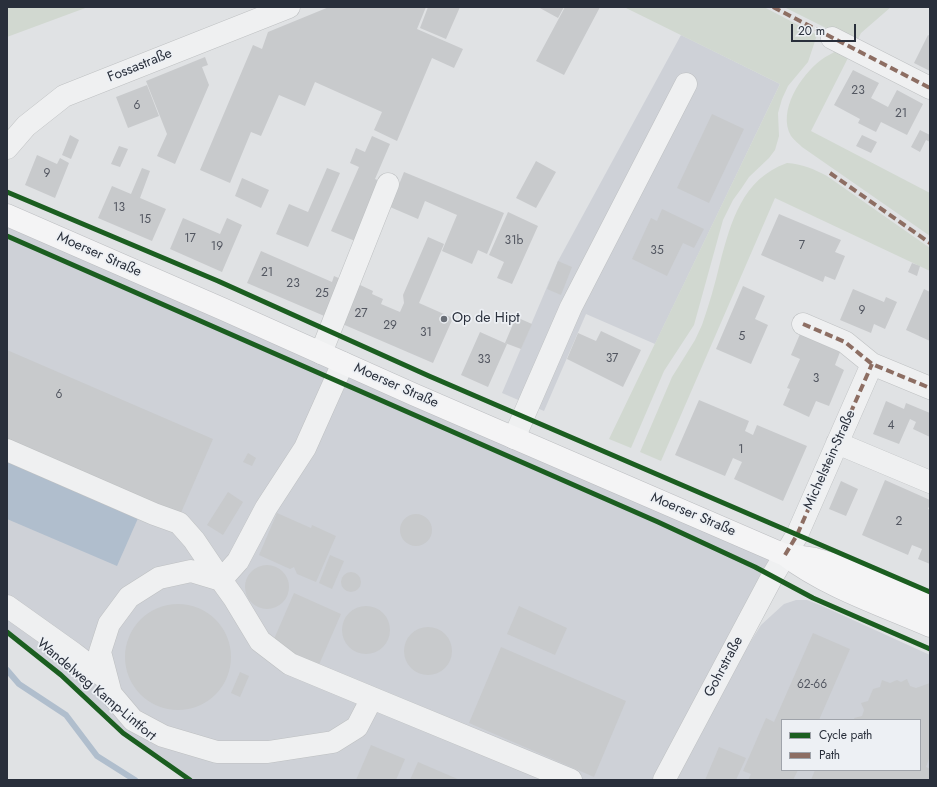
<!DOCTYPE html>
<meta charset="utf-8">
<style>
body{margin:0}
#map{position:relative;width:937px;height:787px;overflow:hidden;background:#e0e2e4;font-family:Jost,sans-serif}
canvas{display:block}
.frame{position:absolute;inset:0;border:8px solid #292f3b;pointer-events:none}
.legend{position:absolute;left:781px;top:719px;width:140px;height:52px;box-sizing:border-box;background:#edf0f4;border:1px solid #9fa3aa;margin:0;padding:5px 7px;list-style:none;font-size:12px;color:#292f3b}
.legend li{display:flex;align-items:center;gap:8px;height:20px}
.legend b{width:20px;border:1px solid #9fa3aa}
.scale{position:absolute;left:791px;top:24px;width:65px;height:18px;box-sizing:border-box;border:2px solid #292f3b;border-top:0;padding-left:5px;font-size:12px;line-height:14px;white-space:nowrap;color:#292f3b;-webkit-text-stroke:3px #edf0f4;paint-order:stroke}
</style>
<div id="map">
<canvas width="937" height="787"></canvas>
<div class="frame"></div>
<ul class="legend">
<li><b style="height:5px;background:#1b5e20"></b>Cycle path</li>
<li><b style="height:5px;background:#8d6e63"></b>Path</li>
</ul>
<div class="scale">20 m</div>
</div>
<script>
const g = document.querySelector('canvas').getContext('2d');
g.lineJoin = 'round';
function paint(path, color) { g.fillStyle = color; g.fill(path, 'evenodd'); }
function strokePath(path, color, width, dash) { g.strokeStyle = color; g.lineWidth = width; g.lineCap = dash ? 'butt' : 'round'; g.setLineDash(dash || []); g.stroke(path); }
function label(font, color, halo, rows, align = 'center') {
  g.font = font + ' Jost,sans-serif'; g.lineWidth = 3.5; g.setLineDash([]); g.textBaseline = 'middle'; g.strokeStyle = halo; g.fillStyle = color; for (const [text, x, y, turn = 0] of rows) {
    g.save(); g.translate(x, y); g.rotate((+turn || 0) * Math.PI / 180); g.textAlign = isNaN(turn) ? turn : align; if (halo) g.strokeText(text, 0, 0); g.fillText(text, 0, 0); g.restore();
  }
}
paint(new Path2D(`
 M681 35 780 84 655 344 586 314 544 411 502 393 558 261Z
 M7 223 782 563 663 780H190L162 757 129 738 86 697 7 633Z
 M796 600H807L820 605 930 655V780H674L738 662 761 625 784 604ZM782 720H920V770H782Z`), '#ced1d7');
paint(new Path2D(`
 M7 7H88L7 37Z
 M624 7H764L817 35 808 62 788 86 782 99 778 113 779 136 775 150 769 158 749 177 741 189 733 200 723 220 694 325 664 371 631 448 609 439 780 84Z
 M784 7H891L861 33 856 43Z
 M837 50 849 56 811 131 930 193V236L802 147C799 144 794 140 791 136 777 111 801 75 821 60 826 56 832 54 837 50Z
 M787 163C802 164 814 169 827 176L930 248V271L775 198 661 461 640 452 672 377 695 340 702 325C709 305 715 284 720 263 731 222 742 179 787 163Z`), '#d1d8d0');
paint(new Path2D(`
 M7 459 139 516 117 566 7 519Z`), '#b0becd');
strokePath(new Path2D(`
 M7 670 19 684 66 715 97 756 135 780`), '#b0becd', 6);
paint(new Path2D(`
 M329 7H426L417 29 463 49 454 68 432 58 397 141 374 130 382 112 315 82 305 106 279 95 261 136 251 132 230 183 200 170 253 45 262 49 268 32Z
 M428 7H460L446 39 420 28Z
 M538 7H564L558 18Z
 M565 7H600L564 75 536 61Z
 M928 35 930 36V71L914 63Z
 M205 57 208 65 202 67 209 85 175 164 157 156 167 134 146 81Z
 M853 70 879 83 871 98 888 107 897 90 923 104 907 135 881 122 876 132 858 123 860 119 834 105Z
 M147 85 159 116 128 128 116 97Z
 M712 114 744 129 709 203 677 188Z
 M920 130 930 135V142L926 140 920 152 911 147Z
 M70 135 79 140 71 159 62 155Z
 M862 135 877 142 871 153 856 146Z
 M372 136 390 144 375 179 380 181 355 241 331 231 359 167 350 163 356 148 365 152Z
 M119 146 128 149 120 167 111 164Z
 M37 155 57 164 60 158 69 163 55 198 25 185Z
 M536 161 556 172 536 208 516 198Z
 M142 168 150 171 140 198 166 209 152 241 98 218 112 186 131 194Z
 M327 168 340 173 308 247 276 234 289 204 308 212Z
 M404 172 504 213 487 254 478 250 472 264 442 251 457 215 425 201 418 219 390 207Z
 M242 178 269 190 261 208 235 196Z
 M662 209 704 229 694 248 683 243 667 276 632 259 651 218 657 221Z
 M508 212 538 226 512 284 497 278 504 262 489 255Z
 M779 214 841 240 835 252 845 256 835 280 825 276 823 282 761 255Z
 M183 218 220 234 227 218 242 225 222 272 170 249Z
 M428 237 444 244 419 303 453 318 433 363 340 323 358 284 373 291 372 294 383 299 381 304 400 312 404 303 403 295Z
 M261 251 332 282 334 276 345 281 329 318 247 283Z
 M558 261 572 267 561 295 547 289Z
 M912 263 920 266 917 276 908 272Z
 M743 286 765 296 755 319 768 325 751 364 716 349Z
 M853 289 884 302 886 297 897 302 885 329 874 324 871 333 840 320Z
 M924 289 930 292V341L906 330Z
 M516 317 532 324 521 349 505 343Z
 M601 331 641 350 623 387 567 359 578 333 596 341Z
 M480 332 507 344 488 387 461 375Z
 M800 334 840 352 835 365 844 370 829 406 816 401 809 417 783 405 790 389 787 388 800 359 791 355Z
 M7 350 213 439 180 515 7 440Z
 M699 400 749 421 745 431 753 435 757 425 807 446 783 501 734 479 742 462 733 458 725 476 675 455Z
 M886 401 904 409 906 403 930 413V437L913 429 916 422 910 419 899 444 873 434Z
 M248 453 256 458 252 466 243 462Z
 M885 480 930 500V504L928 509 930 510V564L918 559 922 549 912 545 908 555 862 535Z
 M841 481 858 489 846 516 829 509Z
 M228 492 243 502 223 535 207 525Z
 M277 513 311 528 312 525 336 536 316 582 297 574 294 567 290 569 259 555Z
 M400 530a16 16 0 1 1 32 0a16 16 0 1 1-32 0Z
 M330 555 344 561 332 589 319 583Z
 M245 587a22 22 0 1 1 44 0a22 22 0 1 1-44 0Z
 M341 582a10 10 0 1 1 20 0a10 10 0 1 1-20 0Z
 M294 593 341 614 318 667 271 646Z
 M125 657a53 53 0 1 1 106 0a53 53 0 1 1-106 0Z
 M342 630a24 24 0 1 1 48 0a24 24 0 1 1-48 0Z
 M519 606 567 628 555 655 507 634Z
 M404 651a24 24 0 1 1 48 0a24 24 0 1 1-48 0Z
 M813 633 850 649 819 720H782V770H798L793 780H748L751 774 743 771 766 718 774 722Z
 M501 647 626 701 594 777 469 723Z
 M240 672 249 676 240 697 231 693Z
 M907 679 910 686 916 688 930 683V756L926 767 930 769V780H811L815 770H920V720H855L854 718 862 716 864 710 861 703 868 701 873 689 880 687 882 680 890 683 897 680 901 682Z
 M371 745 405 759 396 780H356Z
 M719 747 746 758 736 780H705Z
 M418 762 460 780H410Z`), '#c8cacc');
const minor = new Path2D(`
 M832 38 930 88
 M7 148 26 126 64 96 289 7
 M803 324 845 342 872 364 930 388
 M321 353 388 184
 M514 438 571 307 686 84
 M837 443 930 482
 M7 450 154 514 179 523 194 540 221 580 238 561 266 508 305 448 343 363
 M7 606 73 653 107 679
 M372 698 357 727 333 742 268 752H217L163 736 133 720 111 694 100 652 109 624 129 597 159 578 191 571 221 580 234 598 260 641 290 664 372 698 571 780
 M664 780 772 577 797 535 872 364`);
const major = new Path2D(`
 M7 215 225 310 415 395 785 555C827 587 882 605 930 626
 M788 555 815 559 833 564 930 606`);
strokePath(minor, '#bec0c2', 23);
strokePath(major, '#bcbec1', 23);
strokePath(minor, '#eff0f1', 22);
strokePath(major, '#f4f4f5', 22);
strokePath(new Path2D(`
 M773 7 930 88
 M830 173 930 243
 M803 324 845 342 872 364 930 388
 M785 555 797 535 872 364`), '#8d6e63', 4, [8, 4]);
strokePath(new Path2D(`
 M7 192 218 281 429 376 930 592
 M7 236 658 522 755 567 813 598 930 649
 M7 632 61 675 123 733 190 780`), '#1b5e20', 5);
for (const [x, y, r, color] of [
 [444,319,4,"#696e76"]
]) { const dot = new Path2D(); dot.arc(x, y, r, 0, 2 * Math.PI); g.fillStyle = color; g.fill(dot); strokePath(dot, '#edf0f4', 1.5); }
label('12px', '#525660', null, [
 ["23",858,91],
 ["6",137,106],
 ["21",901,114],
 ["9",47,174],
 ["13",119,208],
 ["15",145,220],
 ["17",190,239],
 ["31b",514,241],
 ["7",802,246],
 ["19",217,247],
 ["35",657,251],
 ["21",267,273],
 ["23",293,284],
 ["25",322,294],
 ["9",862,311],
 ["27",361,314],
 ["29",390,326],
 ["31",426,333],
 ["5",742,337],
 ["37",612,359],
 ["33",484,360],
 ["3",816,379],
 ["6",59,395],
 ["4",891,426],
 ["1",741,450],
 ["2",899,522],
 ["62-66",812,685]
]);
label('14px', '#292f3b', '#edf0f4', [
 ["Fossastraße",140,66,-22],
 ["Moerser Straße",99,255,24],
 ["Moerser Straße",396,386,24],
 ["Michelstein-Straße",830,460,-66],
 ["Moerser Straße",693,515,23],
 ["Gohrstraße",724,667,-62],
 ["Wandelweg Kamp-Lintfort",96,690,40]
]);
label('14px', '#292f3b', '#edf0f4', [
 ["Op de Hipt",452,319]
], 'left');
</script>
